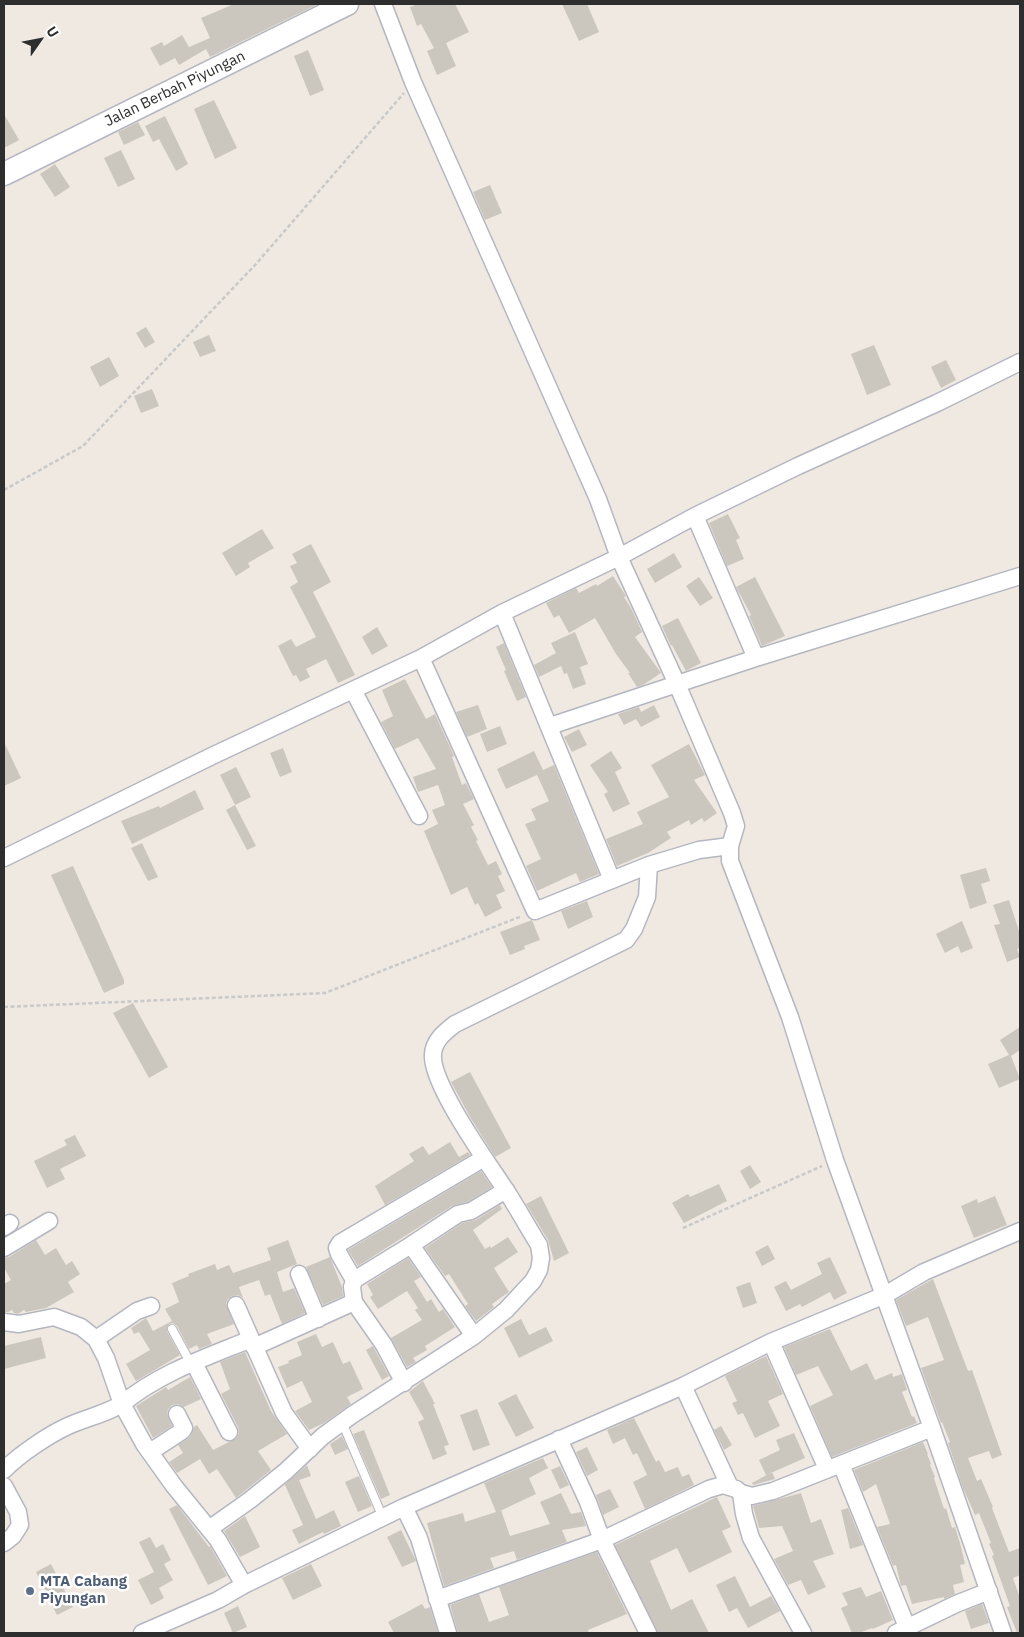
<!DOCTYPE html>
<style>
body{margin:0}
#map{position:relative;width:1024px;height:1637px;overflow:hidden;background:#efe9e1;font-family:"IBM Plex Sans",sans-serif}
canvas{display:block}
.frame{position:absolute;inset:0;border:5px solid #2e2e2e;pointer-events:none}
.north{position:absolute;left:15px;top:15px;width:50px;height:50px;-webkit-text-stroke:4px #fff;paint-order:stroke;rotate:57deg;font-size:14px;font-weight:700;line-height:20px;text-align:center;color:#2e2e2e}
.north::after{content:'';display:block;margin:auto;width:18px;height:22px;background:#2e2e2e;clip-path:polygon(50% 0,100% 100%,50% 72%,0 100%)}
</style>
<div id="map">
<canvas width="1024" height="1637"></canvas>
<div class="frame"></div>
<div class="north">U</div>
</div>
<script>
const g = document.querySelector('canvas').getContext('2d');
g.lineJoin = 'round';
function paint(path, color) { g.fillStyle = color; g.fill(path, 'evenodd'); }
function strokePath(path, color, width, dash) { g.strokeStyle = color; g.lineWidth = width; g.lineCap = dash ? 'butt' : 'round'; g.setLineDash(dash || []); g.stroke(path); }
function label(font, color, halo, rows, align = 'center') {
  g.font = font + ' "IBM Plex Sans",sans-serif'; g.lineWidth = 5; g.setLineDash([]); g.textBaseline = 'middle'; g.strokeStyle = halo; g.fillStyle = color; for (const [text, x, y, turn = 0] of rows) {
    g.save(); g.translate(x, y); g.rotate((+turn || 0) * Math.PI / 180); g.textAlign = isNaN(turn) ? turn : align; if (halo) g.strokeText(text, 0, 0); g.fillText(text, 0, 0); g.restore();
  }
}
paint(new Path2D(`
 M234 4H318L210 57 206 49 179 65 175 58 160 66 150 48 162 42 164 46 182 35 189 47 210 38 201 18Z
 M418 4H455L469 32 446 43 456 66 437 75 427 51 434 48 421 24 417 26 410 7Z
 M562 4H587L599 32 579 41Z
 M308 50 324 90 310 96 294 56Z
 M214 100 237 148 215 159 194 109Z
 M4 114 19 140 4 148Z
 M165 116 188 164 176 171 159 139 153 142 145 126Z
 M138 122 145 135 124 145 118 132Z
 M121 150 135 179 118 187 104 158Z
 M55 164 70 187 55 197 40 174Z
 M490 185 502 213 485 220 473 192Z
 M146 327 155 342 145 348 136 333Z
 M209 335 216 351 200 357 193 342Z
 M874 345 891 385 867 395 851 354Z
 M109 357 119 376 100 387 90 367Z
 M946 360 956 380 941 388 931 367Z
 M152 389 159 406 141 413 134 396Z
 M728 514 740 538 736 540 744 559 727 566 709 523Z
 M262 529 274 548 248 563 250 567 236 576 222 553Z
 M311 544 331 582 313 592 355 675 338 683 326 659 306 669 310 677 300 682 296 675 293 676 278 646 291 639 296 647 316 637 290 587 298 582 290 566 297 563 292 554Z
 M674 553 682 567 655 583 647 569Z
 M613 576 624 593 626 596 624 597 631 608 642 632 635 637 661 673 643 685 637 687 628 673H630L616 654 595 618 569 633 559 615 554 618 546 603 576 588 579 593 596 584 597 586Z
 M699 577 713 598 700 606 686 586Z
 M755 577 785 636 762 646 749 616 751 615 736 587Z
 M678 618 701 663 686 671 672 645 671 646 662 626Z
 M377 627 388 646 372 655 362 637Z
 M575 632 588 664 580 667 586 684 573 689 567 673 564 674 561 666 539 677 534 665 556 653 551 643Z
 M504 643 526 697 517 701 504 671 506 670 496 647Z
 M405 679 426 719 435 714 454 756 452 757 462 785 466 783 474 799 463 804 474 825 471 827 478 840 476 841 488 865 496 861 502 874 498 876 505 891 496 895 502 908 485 917 478 903 475 905 467 887 451 895 424 831 438 824 432 810 445 805 438 785 418 792 413 777 436 769 418 738 395 749 381 722 393 716 382 690Z
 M478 705 487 729 467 737 456 712Z
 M654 705 660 717 641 727 636 719 624 725 618 714 639 707 641 712Z
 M500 726 507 744 487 752 480 734Z
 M579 729 587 745 572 752 564 737Z
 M4 742 21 778 4 786Z
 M689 744 705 775 694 780 717 813 704 822 702 818 691 825 689 820 667 832 671 838 648 853 617 866 606 839 643 824 637 812 669 797 651 765Z
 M283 748 292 772 280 777 270 753Z
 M534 751 543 770 554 765 599 874 580 882 576 873 537 891 526 866 541 859 525 824 536 820 531 809 549 801 537 775 506 789 497 769Z
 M611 751 622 768 615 772 630 804 613 812 604 794 608 792 590 765Z
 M236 767 251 797 235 805 220 775Z
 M195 790 204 809 132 844 121 821 159 806 160 808Z
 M235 805 256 846 247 850 226 810Z
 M142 843 158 877 148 881 131 848Z
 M73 866 124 980V984L104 993 51 875Z
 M986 868 990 881 981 884 987 903 970 909 960 875Z
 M1009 900 1020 934V948L1017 949 1020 957 1007 962 994 925 1000 924 993 905Z
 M587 901 593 917 568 929 561 911Z
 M532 920 540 940 524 946 525 949 510 955 500 932Z
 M962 921 973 948 961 953 958 946 945 953 936 934Z
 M133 1003 168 1067 149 1078 113 1013Z
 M1020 1027V1050L1011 1056 1020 1079 999 1088 988 1064 1009 1055 1000 1040Z
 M470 1072 511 1148 495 1157 470 1117 451 1082Z
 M75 1135 86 1156 60 1169 65 1179 47 1188 34 1161 67 1145 64 1140Z
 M450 1142 459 1157 468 1152 470 1155 385 1205 375 1186 414 1161 409 1154 423 1146 429 1155Z
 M750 1165 761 1182 750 1189 740 1171Z
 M481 1171 492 1187 467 1202 452 1206 358 1266 348 1250Z
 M719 1184 727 1201 684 1223 672 1203 688 1194 690 1197Z
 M541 1196 569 1253 554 1261 548 1240 526 1204Z
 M995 1196 1007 1225 974 1238 961 1206 977 1199 978 1203Z
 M500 1205 502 1209 473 1230 485 1249 490 1246 491 1248 508 1237 518 1252 494 1268 509 1292 492 1304 494 1307 476 1321 465 1306 468 1304 449 1274 445 1276 425 1248 462 1223 476 1220Z
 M36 1240 45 1255 56 1248 66 1265 72 1261 80 1274 68 1282 74 1292 46 1308 26 1312 24 1310 18 1314 14 1313 12 1310 8 1312H4V1284L11 1280 4 1268V1258L9 1257Z
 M288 1240 297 1264 277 1272 283 1292 294 1288 305 1313 282 1324 270 1294 265 1296 259 1280 239 1287 243 1298 238 1295 232 1296 228 1299 226 1303 234 1324 207 1334 212 1344 199 1349 197 1345 189 1349 177 1326 173 1323 169 1324 167 1331 180 1355 136 1381 126 1364 150 1350 139 1332 134 1334 131 1328 146 1318 153 1331 172 1321 165 1309 179 1302 172 1283 189 1276 188 1274 215 1264 217 1270 229 1265 233 1273 271 1260 267 1248Z
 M768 1245 775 1259 762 1266 755 1252Z
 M330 1257 342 1287 343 1296 323 1305 306 1267Z
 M830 1257 847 1293 834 1300 830 1292 802 1307 800 1304 786 1311 774 1287 786 1281 791 1290 822 1274 817 1263Z
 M408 1258 421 1277 414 1281 427 1302 431 1299 439 1312 443 1309 455 1327 425 1346 427 1350 413 1358 416 1362 407 1367 391 1338 422 1320 415 1310 418 1308 407 1291 378 1309 370 1297 373 1295 367 1284Z
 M933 1279 968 1371 972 1370 1002 1455 992 1459 989 1451 968 1458 977 1481 981 1479 993 1507 992 1508 1009 1552 1020 1548V1575L1013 1578 1020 1598V1633H1017L1007 1607 1010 1606 992 1556 994 1555 989 1544 991 1543 979 1513 975 1515 963 1488 948 1443 950 1442 942 1422 941 1423 921 1368 944 1360 928 1317 906 1326 896 1300Z
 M750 1282 757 1303 743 1308 736 1287Z
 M521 1319 529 1335 546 1327 553 1341 519 1358 504 1328Z
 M830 1329 851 1371 867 1363 875 1380 892 1373 893 1377 902 1374 907 1390 902 1392 912 1417 914 1416 917 1423 832 1457 810 1406 833 1395 818 1366 796 1375 784 1347Z
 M316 1334 322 1347 333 1342 343 1364 350 1361 363 1389 347 1397 351 1404 324 1423 309 1430 295 1411 312 1402 302 1381 287 1388 278 1367 289 1363 288 1361 302 1355 297 1342Z
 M41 1337 46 1358 4 1369V1346Z
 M373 1346 389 1376 382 1380 366 1350Z
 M245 1352 271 1411 287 1434 258 1451 271 1470 236 1498 217 1469 209 1474 200 1459 177 1473 169 1462 183 1453 178 1445 190 1437 194 1427 197 1425 213 1450 237 1438 239 1433 238 1427 221 1394 230 1389 220 1362Z
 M766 1356 783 1394 768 1401 780 1426 755 1438 743 1413 738 1415 732 1403 737 1401 725 1376Z
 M190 1377 201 1399 184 1407 178 1404 172 1405 168 1409 167 1414 172 1426 153 1438 136 1406 166 1387 168 1390Z
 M423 1381 435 1404H433L449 1445 444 1446 447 1454 433 1460 418 1422 424 1419 409 1392Z
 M516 1394 534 1428 516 1437 498 1403Z
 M477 1409 490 1445 473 1451 460 1415Z
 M634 1418 656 1462 659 1460 665 1472 678 1467 682 1477 689 1474 694 1485 645 1509 633 1482 647 1475 637 1453 633 1455 625 1438 613 1444 607 1430Z
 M721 1426 732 1445 724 1450 714 1430Z
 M364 1430 390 1495 381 1499 353 1434Z
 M794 1433 805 1458 766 1475 759 1460 780 1450 776 1440Z
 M342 1436 348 1449 335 1455 330 1444Z
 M923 1442 928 1454H927L931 1464 930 1465 935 1477 934 1478 944 1509 946 1508 952 1528 955 1527 960 1543 965 1564 960 1565 964 1582 953 1585 955 1594 944 1599V1597L912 1604 906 1585 901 1586 896 1565 893 1566 877 1527 890 1524 876 1484 863 1492 854 1470Z
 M587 1447 598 1470 587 1476 576 1452Z
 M543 1458 548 1468 529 1478 536 1494 500 1511 501 1510 510 1536 550 1524 540 1502 561 1493 571 1514 581 1512 586 1526 562 1530 567 1542 517 1560 514 1551 490 1558 494 1568 444 1586 427 1523 463 1513 465 1522 496 1512 484 1483Z
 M307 1465 311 1476 299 1480 316 1519 334 1510 341 1526 324 1534 323 1532 299 1544 292 1530 303 1525 285 1485 283 1486Z
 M560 1466 569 1485 560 1489 551 1470Z
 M772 1472 775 1479 753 1485 752 1483Z
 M359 1476 372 1506 358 1512 345 1482Z
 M610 1489 619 1507 603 1515 596 1495Z
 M801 1493 811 1523 821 1519 834 1554 813 1561 826 1587 808 1595 801 1580 788 1585 774 1559 793 1551 782 1526 759 1528 753 1506Z
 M717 1497 731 1527 722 1531 732 1552 689 1573 677 1548 650 1561 671 1610 692 1599 709 1633H658L615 1545Z
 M177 1505 209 1547 210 1546 227 1576 208 1585 169 1509Z
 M848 1508 863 1545 850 1549 841 1510Z
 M245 1516 260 1547 240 1557 224 1531Z
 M401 1530 416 1561 402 1567 387 1537Z
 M150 1537 156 1548 163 1544 171 1560 164 1564 173 1580 159 1588 164 1598 151 1605 138 1580 154 1572 139 1542Z
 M597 1552 627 1614 588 1630 589 1633H458L450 1605 479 1594 489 1622 509 1615 499 1587Z
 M51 1564 73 1607 57 1615 48 1598 49 1597 36 1572Z
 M311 1564 322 1586 293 1600 282 1578Z
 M735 1576 750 1607 771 1596 780 1611 748 1628 737 1608 729 1612 716 1585Z
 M861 1587 866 1597 881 1591 893 1620 873 1629 872 1628 859 1633H852L841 1608 848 1605 842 1593Z
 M422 1604 425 1609 430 1607 438 1633H394L388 1622Z
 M982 1604 989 1623 971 1629 965 1611Z
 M238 1606 247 1627 233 1633 224 1613Z`), '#cbc7bf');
const lane = new Path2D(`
 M172 1329 191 1364
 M342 1422 383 1518`);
const street = new Path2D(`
 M383 4 413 82 598 499 619 557 677 684 756 658 1020 576
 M695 516 756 658
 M502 613 612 880
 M421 658 535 911 649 865 699 850 730 846
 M353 690 419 816
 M550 726 677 684 732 813 736 826 730 846V861L790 1017 835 1160 932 1428 1003 1633
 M4 858 214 755 421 658 502 613 619 557 695 516 798 466 937 403 1020 362
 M4 1227 10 1223
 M411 1245 474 1336
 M4 1248 49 1221
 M299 1274 318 1319
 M354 1280 339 1254 337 1248 340 1243 484 1158
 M236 1305 284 1413 310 1449
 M4 1322 19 1324 54 1317 81 1327 96 1339 106 1358 122 1404C159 1373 207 1357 251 1339
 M96 1339 137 1311 151 1306
 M771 1342 827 1469
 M254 1347 354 1302
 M194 1363 229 1432
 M404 1383 384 1345 354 1302 352 1287 354 1280 411 1245 458 1214 471 1211 506 1190
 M683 1386 730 1487
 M559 1439 588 1502 602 1540 648 1633
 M150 1452 182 1431 184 1428 177 1414
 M841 1464 907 1627
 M4 1470C19 1455 48 1435 68 1426 86 1418 105 1414 122 1404L144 1444 174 1486 218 1540 244 1585
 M4 1486 18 1512 20 1525 13 1536 4 1543
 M741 1493 752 1496 773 1491 932 1428
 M404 1507 419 1538 448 1633
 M209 1529 250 1500 286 1471 323 1436 352 1415 474 1336 506 1310 533 1281 539 1270 541 1258 539 1245C527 1226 517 1207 505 1189 488 1163 430 1083 433 1054 434 1040 445 1032 455 1024L626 940 634 929 647 897 649 865
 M437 1599 602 1540 709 1489 723 1485 736 1489 741 1493 744 1514 751 1538 803 1633
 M142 1633 218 1600 244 1585 404 1507 683 1386 771 1342 885 1295 924 1272 1020 1231
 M896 1633 956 1604 989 1591`);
const secondary = new Path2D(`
 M4 174 347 4`);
strokePath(lane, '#b4b7c1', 10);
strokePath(street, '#b4b7c1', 19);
strokePath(secondary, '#b4b7c1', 25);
strokePath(new Path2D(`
 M4 490 83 446 256 264 404 93
 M4 1007 325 993 522 916
 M683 1228 822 1166`), '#c9c9c9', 2.5, [4, 2.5]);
strokePath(lane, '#fff', 8);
strokePath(street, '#fff', 16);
strokePath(secondary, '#fff', 22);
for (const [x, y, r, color] of [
 [30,1591,5,"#5c6f8a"]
]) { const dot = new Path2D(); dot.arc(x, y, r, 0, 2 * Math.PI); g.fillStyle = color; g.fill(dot); strokePath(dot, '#fff', 2); }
label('15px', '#2e2e2e', '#fff', [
 ["Jalan Berbah Piyungan",175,89,-26]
]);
label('bold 15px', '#4e5e75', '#fff', [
 ["MTA Cabang",40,1582],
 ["Piyungan",40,1599]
], 'left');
</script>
